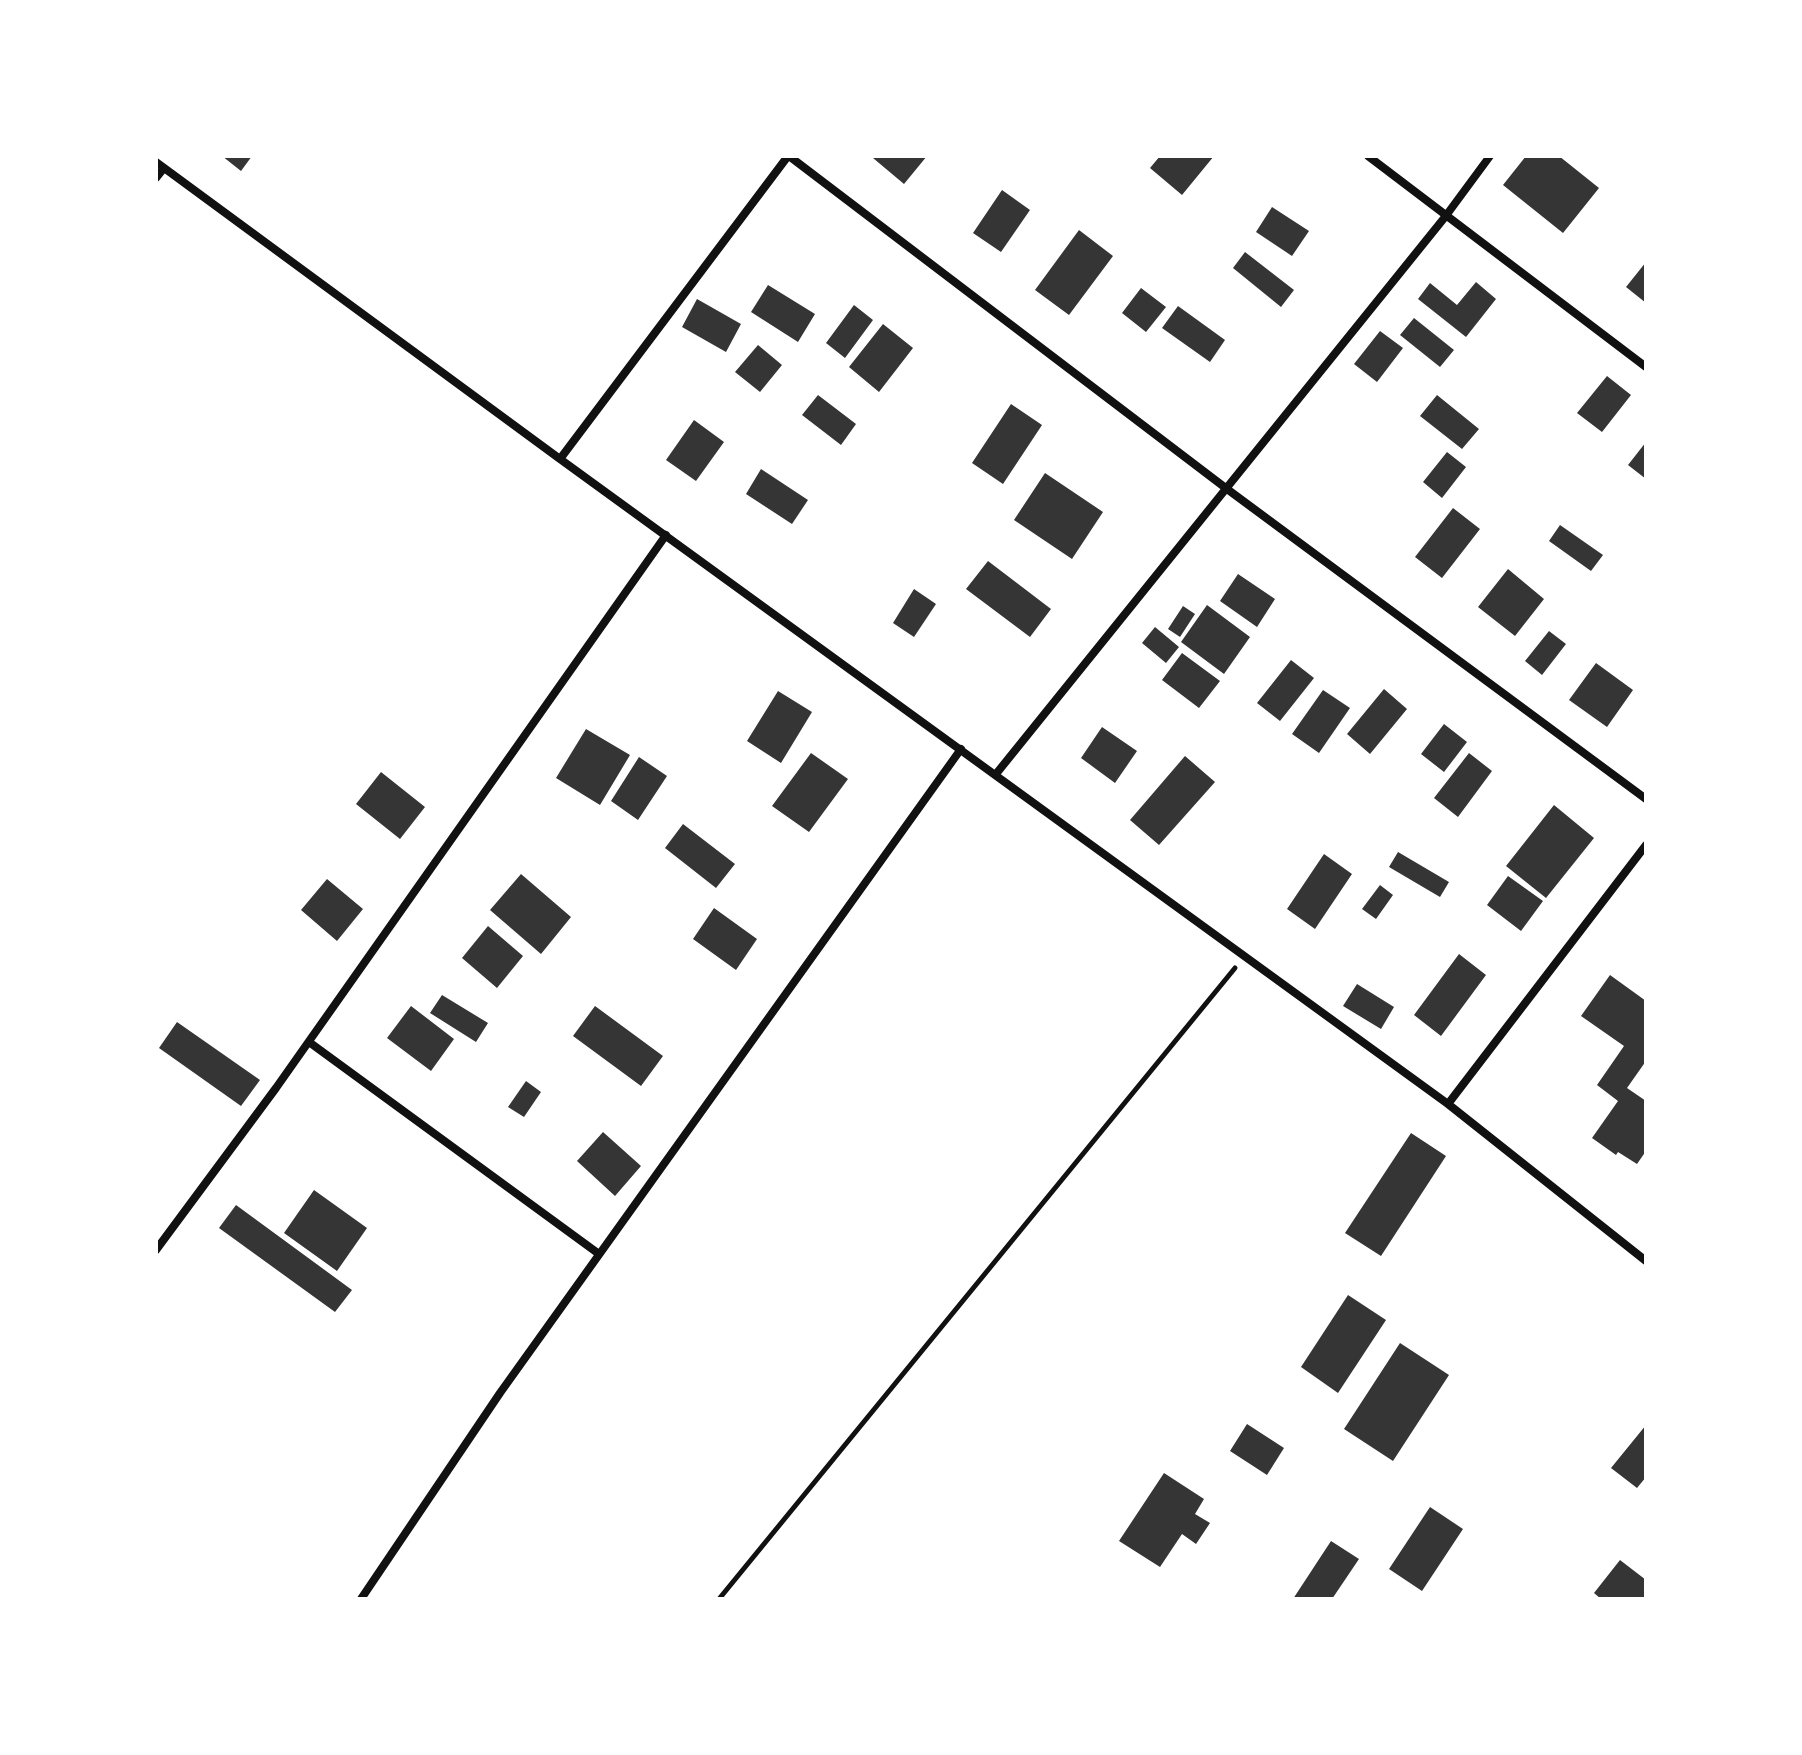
<!DOCTYPE html>
<style>
body{margin:0}
#map{position:relative;width:1802px;height:1755px;overflow:hidden;background:#fff;font-family:Karla,sans-serif}
canvas{display:block}
.frame{position:absolute;inset:0;border:158px solid #fff;pointer-events:none}
</style>
<div id="map">
<canvas width="1802" height="1755"></canvas>
<div class="frame"></div>
</div>
<script>
const g = document.querySelector('canvas').getContext('2d');
g.lineJoin = 'round';
function paint(path, color) { g.fillStyle = color; g.fill(path, 'evenodd'); }
function strokePath(path, color, width, dash) { g.strokeStyle = color; g.lineWidth = width; g.lineCap = dash ? 'butt' : 'round'; g.setLineDash(dash || []); g.stroke(path); }
paint(new Path2D(`
 M222 156H252L241 171Z
 M875 156H927L904 184 873 158Z
 M1160 156H1214L1182 195 1150 168Z
 M1526 156H1559L1599 188 1563 233 1503 185Z
 M1002 190 1030 210 1001 252 973 233Z
 M1272 207 1309 231 1292 256 1256 232Z
 M1079 230 1113 256 1069 315 1035 290Z
 M1245 252 1294 290 1281 307 1233 268Z
 M1646 262V303L1626 287Z
 M1476 282 1496 299 1466 337 1418 299 1430 283 1457 305Z
 M768 285 815 314 798 342 751 312Z
 M1141 288 1166 307 1146 332 1122 313Z
 M697 299 741 324 726 352 682 327Z
 M854 305 873 320 845 358 826 343Z
 M1178 306 1225 340 1210 362 1162 328Z
 M1414 318 1454 350 1440 367 1400 335Z
 M883 324 913 348 879 392 849 367Z
 M1380 331 1403 348 1377 382 1354 364Z
 M758 345 782 365 760 392 735 372Z
 M1607 376 1631 395 1602 432 1577 413Z
 M818 395 856 424 841 445 802 415Z
 M1437 395 1479 429 1462 449 1420 416Z
 M1011 404 1042 425 1003 484 972 463Z
 M694 420 724 442 696 481 666 460Z
 M1646 442V479L1628 465Z
 M1447 452 1466 467 1442 498 1423 482Z
 M761 469 808 500 792 524 746 494Z
 M1045 473 1103 512 1072 559 1014 520Z
 M1453 508 1480 529 1442 578 1415 557Z
 M1560 525 1603 555 1591 571 1549 541Z
 M988 561 1051 609 1030 637 966 589Z
 M1508 569 1544 599 1515 636 1478 607Z
 M1238 574 1275 599 1257 627 1220 601Z
 M914 589 936 604 914 637 893 623Z
 M1207 605 1250 637 1224 674 1181 642Z
 M1183 606 1195 614 1180 637 1168 629Z
 M1155 627 1179 647 1166 663 1142 643Z
 M1549 631 1566 644 1542 675 1525 661Z
 M1182 653 1220 681 1199 708 1162 680Z
 M1291 660 1314 678 1280 721 1257 703Z
 M1596 663 1633 690 1607 727 1569 700Z
 M1384 689 1407 709 1370 754 1347 734Z
 M1323 690 1350 708 1319 753 1292 734Z
 M778 691 812 712 781 763 747 741Z
 M1444 724 1467 742 1444 772 1421 754Z
 M1102 727 1137 751 1115 783 1081 758Z
 M586 729 630 755 600 805 556 778Z
 M811 753 848 779 809 832 772 806Z
 M1469 753 1492 771 1458 817 1434 798Z
 M1185 756 1215 782 1159 845 1130 820Z
 M639 757 667 776 638 820 611 801Z
 M381 772 425 807 400 839 356 804Z
 M1554 805 1594 838 1546 898 1506 866Z
 M683 824 735 864 716 888 665 848Z
 M1398 852 1449 882 1440 897 1389 867Z
 M1324 854 1352 874 1315 929 1287 909Z
 M521 874 571 917 541 954 490 910Z
 M1508 876 1543 901 1521 931 1487 905Z
 M327 879 363 909 337 941 301 910Z
 M1380 885 1393 895 1376 919 1362 909Z
 M714 908 757 939 736 970 693 939Z
 M488 926 523 956 497 988 462 958Z
 M1459 954 1486 975 1441 1036 1414 1015Z
 M1610 975 1646 1001V1061L1627 1088 1646 1101V1151L1637 1164 1618 1152 1616 1155 1592 1138 1618 1101 1597 1085 1624 1046 1581 1016Z
 M1357 984 1394 1007 1381 1029 1343 1006Z
 M442 995 488 1023 476 1042 430 1013Z
 M411 1006 454 1039 431 1071 387 1038Z
 M595 1006 663 1056 641 1086 573 1036Z
 M177 1022 260 1080 241 1106 159 1048Z
 M526 1081 541 1092 524 1117 508 1107Z
 M603 1132 641 1166 615 1196 577 1161Z
 M1411 1133 1446 1156 1381 1256 1345 1233Z
 M314 1190 367 1228 337 1271 284 1233Z
 M236 1205 352 1290 335 1312 219 1228Z
 M1348 1295 1386 1320 1338 1393 1301 1367Z
 M1400 1343 1449 1375 1393 1461 1344 1429Z
 M1247 1424 1284 1448 1267 1475 1230 1451Z
 M1646 1425V1477L1637 1488 1611 1468Z
 M1164 1473 1204 1499 1195 1514 1210 1523 1196 1544 1182 1534 1160 1567 1119 1541Z
 M1430 1507 1463 1529 1422 1591 1389 1569Z
 M1331 1541 1359 1559 1332 1599H1293Z
 M1620 1560 1646 1580V1599H1601L1594 1593Z`), '#353535');
strokePath(new Path2D(`
 M719 1599 1235 968`), '#111', 5);
strokePath(new Path2D(`
 M789 156 1227 489 1646 799
 M1368 156 1646 367
 M156 162 560 459 1448 1104 1646 1261
 M156 178 164 168
 M560 459 788 156
 M996 774 1445 217 1490 156
 M309 1042 599 1254
 M1448 1104 1646 845
 M156 1250 276 1088 666 535
 M361 1599 500 1393 961 749`), '#111', 8);
</script>
